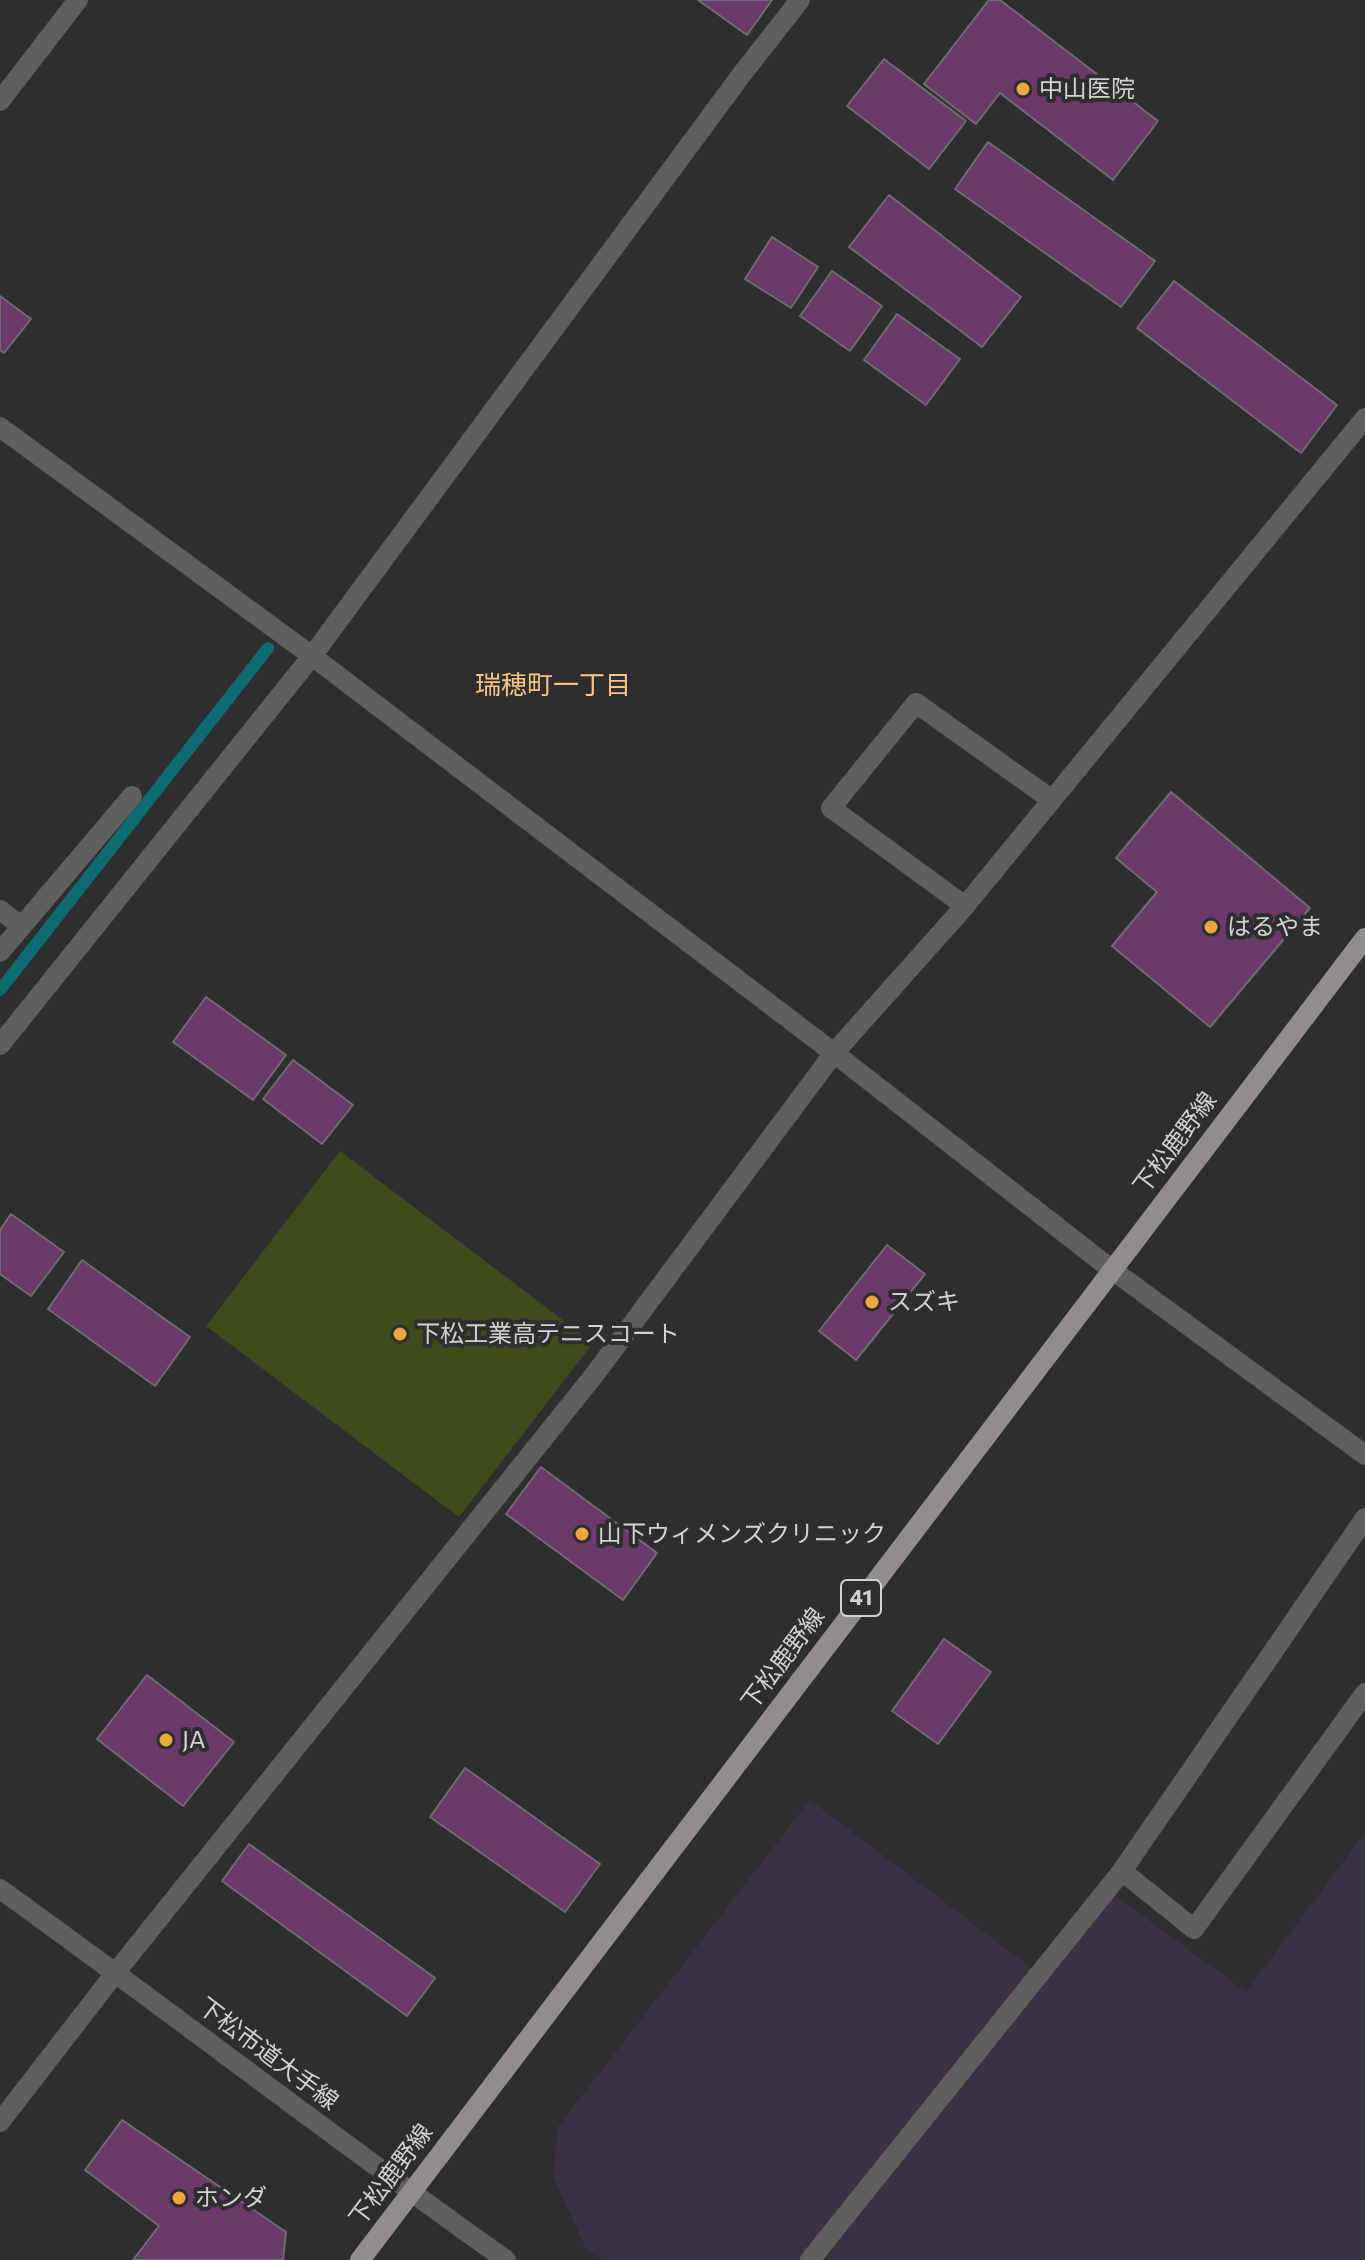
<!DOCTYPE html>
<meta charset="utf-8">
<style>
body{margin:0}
canvas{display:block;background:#2e2e31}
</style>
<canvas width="1365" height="2260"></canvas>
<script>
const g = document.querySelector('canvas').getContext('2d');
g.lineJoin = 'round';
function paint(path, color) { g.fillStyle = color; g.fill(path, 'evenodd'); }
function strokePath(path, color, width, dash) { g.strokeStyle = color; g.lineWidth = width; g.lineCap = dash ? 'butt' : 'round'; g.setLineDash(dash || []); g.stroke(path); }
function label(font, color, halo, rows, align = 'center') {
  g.font = font + ' Commissioner,"Noto Sans JP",sans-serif'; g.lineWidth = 8; g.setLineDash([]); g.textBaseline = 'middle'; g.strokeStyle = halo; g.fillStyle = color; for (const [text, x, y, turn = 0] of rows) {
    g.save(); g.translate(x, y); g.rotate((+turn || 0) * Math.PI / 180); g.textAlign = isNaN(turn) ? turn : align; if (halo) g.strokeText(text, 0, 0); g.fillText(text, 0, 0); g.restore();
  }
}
paint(new Path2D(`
 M810 1800 1047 1980 1113 1894 1246 1992 1365 1833V2260H602L587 2250 553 2177 558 2127Z`), '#3a3242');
paint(new Path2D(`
 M340 1151 593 1343 459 1517 206 1326Z`), '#404b1c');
strokePath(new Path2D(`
 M0 990 268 648`), '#0c6c72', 12);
const building = new Path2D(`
 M698 0H772L747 35Z
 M989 0H1000L1158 121 1113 180 1000 93 976 124 924 84Z
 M884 59 966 121 929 169 847 106Z
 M988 142 1155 261 1121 307 955 189Z
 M889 195 1021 297 982 347 849 247Z
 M772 237 818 267 791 308 745 279Z
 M832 271 882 306 850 351 800 316Z
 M1174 281 1337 405 1301 453 1137 328Z
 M0 296 31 319 4 353 0 350Z
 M897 314 960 359 926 405 864 360Z
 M1171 792 1310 908 1210 1027 1112 946 1157 892 1116 858Z
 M206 997 286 1055 253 1100 173 1042Z
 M293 1060 353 1105 322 1144 263 1099Z
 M11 1214 64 1252 31 1296 0 1274V1230Z
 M887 1245 925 1274 856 1360 819 1331Z
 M82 1260 190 1337 155 1386 48 1309Z
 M541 1467 657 1553 623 1600 506 1514Z
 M944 1639 991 1672 938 1744 892 1711Z
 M147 1675 234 1742 183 1806 97 1739Z
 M465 1768 600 1864 565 1912 430 1817Z
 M249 1844 435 1978 407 2016 222 1881Z
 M122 2120 286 2232 283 2260H133L159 2226 85 2170Z`);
paint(building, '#6b396a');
strokePath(building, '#6f6c6f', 2);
strokePath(new Path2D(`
 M0 101 78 0
 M0 427 312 656 834 1053 1111 1269 1365 1455
 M965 906 831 808 916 703 1052 800
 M0 910 21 926
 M0 952 132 796
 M0 1045 312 656 742 74 800 0
 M1122 1871 1194 1929 1365 1693
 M0 2122 116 1972 595 1374 834 1053 965 906 1365 418
 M810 2260 1122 1871 1365 1518`), '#605e5e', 20);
strokePath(new Path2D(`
 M0 1889C170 2011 335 2139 506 2260`), '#605e5e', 20);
strokePath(new Path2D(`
 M360 2260 1365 938`), '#918d8d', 20);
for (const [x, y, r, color] of [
 [1023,89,8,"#eea73d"],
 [1211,927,8,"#eea73d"],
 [872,1302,8,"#eea73d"],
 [400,1334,8,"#eea73d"],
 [582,1534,8,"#eea73d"],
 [166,1740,8,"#eea73d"],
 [179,2198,8,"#eea73d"]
]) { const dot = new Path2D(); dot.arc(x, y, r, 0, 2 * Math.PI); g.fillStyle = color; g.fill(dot); strokePath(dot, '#2e2e31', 3); }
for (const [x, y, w] of [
 [861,1598,40]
]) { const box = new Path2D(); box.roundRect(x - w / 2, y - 18, w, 36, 6); g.fillStyle = '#2e2e31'; g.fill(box); strokePath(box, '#d1d1d3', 2); }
label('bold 22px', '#d1d1d3', null, [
 ["41",861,1598]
]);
label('24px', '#d1d1d3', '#2e2e31', [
 ["中山医院",1039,89],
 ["はるやま",1227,927],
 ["スズキ",888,1302],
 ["下松工業高テニスコート",416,1334],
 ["山下ウィメンズクリニック",598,1534],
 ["JA",182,1740],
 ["ホンダ",195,2198]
], 'left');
label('24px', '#d1d1d3', '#2e2e31', [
 ["下松鹿野線",1175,1143,-53],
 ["下松鹿野線",783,1659,-53],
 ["下松市道大手線",268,2054,37],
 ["下松鹿野線",391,2175,-53]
]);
label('26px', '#f6c483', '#2e2e31', [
 ["瑞穂町一丁目",553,685]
]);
</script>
